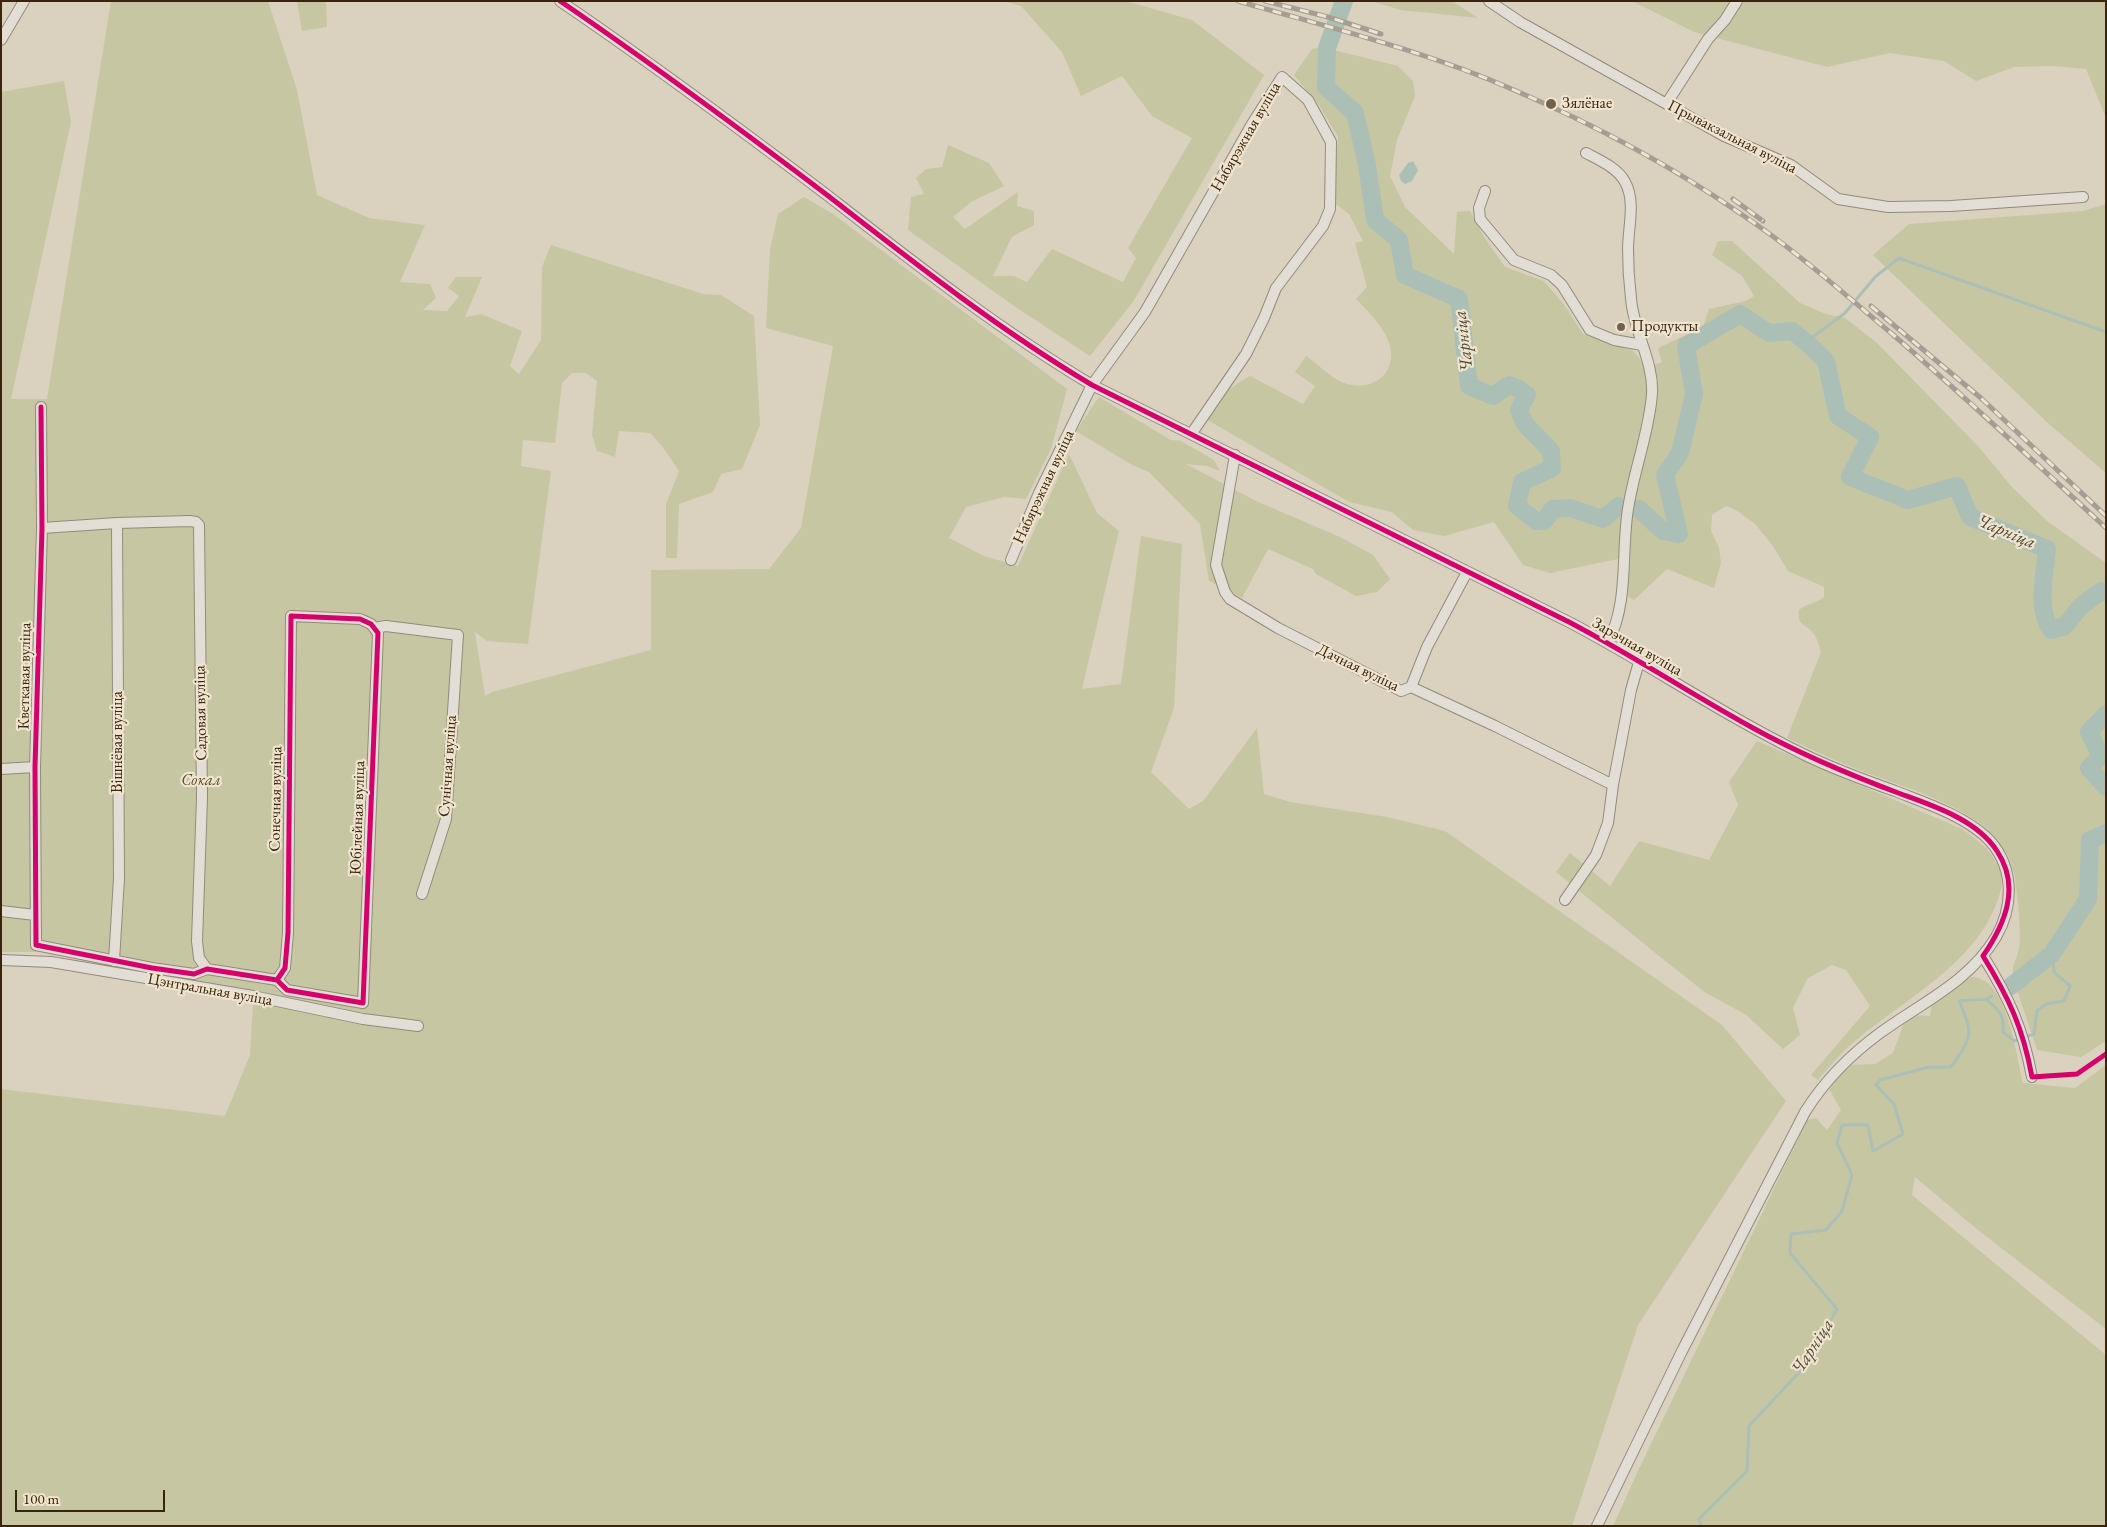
<!DOCTYPE html>
<meta charset="utf-8">
<style>
body{margin:0}
#map{position:relative;width:2107px;height:1527px;overflow:hidden;background:#dad1bf;font-family:"EB Garamond",serif}
canvas{display:block}
.frame{position:absolute;inset:0;border:2px solid #3b240e;pointer-events:none}
.scale{position:absolute;left:15px;top:1490px;width:150px;height:22px;box-sizing:border-box;border:2px solid #3b240e;border-top:0;padding-left:6px;font-size:15px;line-height:18px;white-space:nowrap;color:#3b240e;-webkit-text-stroke:4px #efe4ce;paint-order:stroke}
</style>
<div id="map">
<canvas width="2107" height="1527"></canvas>
<div class="frame"></div>
<div class="scale">100 m</div>
</div>
<script>
const g = document.querySelector('canvas').getContext('2d');
g.lineJoin = 'round';
function paint(path, color) { g.fillStyle = color; g.fill(path, 'evenodd'); }
function strokePath(path, color, width, dash) { g.strokeStyle = color; g.lineWidth = width; g.lineCap = dash ? 'butt' : 'round'; g.setLineDash(dash || []); g.stroke(path); }
function label(font, color, halo, rows, align = 'center') {
  g.font = font + ' "EB Garamond",serif'; g.lineWidth = 4.5; g.setLineDash([]); g.textBaseline = 'middle'; g.strokeStyle = halo; g.fillStyle = color; for (const [text, x, y, turn = 0] of rows) {
    g.save(); g.translate(x, y); g.rotate((+turn || 0) * Math.PI / 180); g.textAlign = isNaN(turn) ? turn : align; if (halo) g.strokeText(text, 0, 0); g.fillText(text, 0, 0); g.restore();
  }
}
paint(new Path2D(`
 M111 1H268L297 90 317 195 369 218 425 225 400 282 430 284 436 298 423 310 447 311 459 296 448 288 456 277H482L465 317 481 314 522 331 510 366 519 374 541 340 542 267 551 245 703 294 721 295 754 316 760 425 742 469 721 474 713 492 679 504 677 558H666V504L679 471 662 446 650 433 619 431 615 457 597 451 592 435 597 381 586 373H572L562 383 555 443 523 440 521 466 551 471 528 644 487 641 475 632 485 696 492 692 651 650V570L769 569 801 528 833 346 766 328 770 249 778 214 804 197 833 214 1067 389 1051 449 1026 499 1004 497 966 507 949 538 984 556 1018 566 1069 454 1097 513 1119 531 1082 689 1121 684 1141 536 1182 544 1174 708 1151 772 1189 809 1203 801 1257 728 1264 794 1290 802 1387 817 1445 831 1722 1025 1786 1101 1638 1325 1572 1526H1V1089L225 1116 250 1055 253 1004 313 1007 305 1002 38 952H1V92L64 81 71 122 11 399H47Z
 M297 1H326L327 27 302 31Z
 M1003 1H1126L1192 20 1264 75 1133 302 1090 356 1014 306 908 230 911 197 924 194 916 178 926 169 942 167 948 145 989 163 1004 186 971 202 953 217 965 229 1018 192 1017 206 1034 211V225L1012 237 993 276H1014L1027 282 1052 249 1123 282 1136 258 1128 248 1192 138 1152 116 1122 76 1081 96 1062 52 1021 6Z
 M1371 1H1452L1478 18 1401 10Z
 M1632 1H2106V118L2086 69 2052 66 2014 67 1976 81 1944 61 1890 53 1827 67 1694 32Z
 M1321 47 1398 66 1413 81 1415 96 1397 140 1390 176 1405 207 1454 254 1457 212 1470 211 1484 237 1505 267 1544 281 1565 306 1583 334 1633 351 1641 360 1644 369 1662 362 1658 350 1660 347 1703 327 1709 309 1746 301 1754 296 1742 276 1712 255 1718 241H1732L1800 303 1826 314 1845 318 1876 342 1978 446 2012 487 2047 521 2106 563V1041L2081 1057 2037 1050 2013 978C2012 963 2016 962 2019 949 2022 937 2017 886 2014 873 2000 813 1917 792 1867 773 1840 763 1813 750 1787 738L1821 652C1819 646 1817 637 1813 633 1805 623 1797 626 1799 610 1807 603 1816 604 1824 597V587L1788 571 1773 546 1755 524 1736 510 1726 506 1712 515 1711 531 1719 548 1721 563 1714 588 1667 569 1634 600 1621 593 1618 559 1550 573 1523 565 1494 522 1444 536 1413 530 1392 512 1349 502 1206 419 1224 392 1250 376 1303 404 1315 386 1295 372 1306 356C1318 364 1331 378 1344 383 1370 393 1397 375 1390 346 1386 329 1368 311 1356 299L1367 287 1355 243 1363 241 1349 214 1333 202 1338 137 1319 105 1294 75 1312 49Z
 M2106 204V473L2048 423 1873 255 1909 224 2083 211Z
 M1099 397 1171 440 1181 441 1214 460 1220 471 1207 466 1186 464 1256 501 1340 537 1373 555 1390 579 1377 592 1356 596 1316 574 1313 569 1268 549 1242 598 1209 581 1200 524 1149 472 1132 465 1076 431Z
 M1757 741 1962 829C1978 840 1993 851 2000 870 2004 882 2000 896 1995 907 1967 973 1893 1004 1843 1052 1834 1061 1826 1071 1818 1080L1811 1075 1870 1006 1846 970 1832 965 1808 978 1793 1008 1800 1035 1783 1049 1745 1014 1706 993 1659 956 1556 872 1570 853 1610 886 1639 841 1709 860 1738 805 1729 782Z
 M1972 977C2008 978 2016 1056 2023 1083L2075 1088 2106 1065V1329L1978 1230 1915 1177 1912 1195 2106 1355V1526H1613L1638 1471 1807 1120 1816 1118 1827 1130 1841 1110 1829 1089 1849 1065 1875 1064 1893 1053 1905 1020 1912 1015 1930 1016 1932 1002C1947 996 1957 984 1972 977Z`), '#c7c6a2');
paint(new Path2D(`
 M1413 161 1418 170 1412 181 1405 184 1401 181 1399 175 1408 163Z`), '#acbfb7');
strokePath(new Path2D(`
 M1806 342 1845 313 1875 277 1899 258 2106 332
 M1986 999C1998 1010 2005 1014 2003 1032L2014 1041 2034 1034 2037 1011 2046 1004 2064 1001 2070 986 2054 972 2052 954
 M1701 1526 1699 1519 1747 1471 1749 1426 1805 1366 1837 1309 1790 1253 1791 1234 1826 1230 1842 1211 1852 1175 1837 1143 1842 1125H1868L1873 1151 1903 1134 1894 1104 1876 1085 1880 1080 1929 1067H1951C1972 1037 1974 1035 1959 1001L1986 999 1992 996`), '#acbfb7', 3);
strokePath(new Path2D(`
 M1344 1 1327 48 1326 87 1355 113 1367 165 1375 220 1399 240 1405 275 1459 299 1469 386 1493 396 1509 385 1519 389 1527 395 1519 410 1525 424 1551 451 1552 468 1522 482 1517 506 1536 521H1544L1553 509 1570 508 1603 519 1618 506
 M1639 509 1663 531 1679 534 1665 475 1680 453 1694 394 1686 346 1740 314 1769 333 1792 331 1806 342 1826 361 1838 416 1870 437 1850 477 1908 500 1957 486 1970 517 2047 549C2045 574 2036 608 2051 630L2065 626 2080 607 2101 591 2106 593
 M2106 714 2089 732 2101 756 2089 768 2106 787
 M2011 986 2052 954 2088 899 2090 840 2106 833`), '#acbfb7', 18);
const minor = new Path2D(`
 M560 1C651 63 740 129 827 195 913 262 998 329 1092 385L1569 622C1649 664 1723 715 1805 755 1834 769 1864 780 1895 791 1925 803 1960 814 1985 836 2014 863 2015 904 1996 937 1969 982 1921 1003 1880 1033 1850 1055 1825 1080 1805 1112L1682 1351 1597 1526
 M1489 1 1520 22 1724 136 1791 165 1838 199 1888 207 1951 206 2083 197
 M1 40 24 1
 M1667 103 1708 39 1725 20 1737 1
 M1586 153C1599 160 1618 168 1625 182 1636 201 1628 228 1628 249 1628 265 1629 282 1631 298 1633 331 1654 361 1652 394 1649 433 1634 470 1628 509 1621 552 1629 603 1608 642
 M1485 191 1479 208 1480 219 1514 260 1551 275 1562 285 1590 330 1614 340 1642 345
 M41 407 42 528 35 767 36 945 152 968 194 974 207 969 277 980 287 990 363 1003 378 633 371 624 360 619 291 616 288 933 285 968 277 980
 M1235 455 1216 565 1225 592 1230 599 1278 628 1401 691 1411 687 1495 726 1613 785
 M42 528 117 523 190 521 196 522 199 525 202 798 197 941 199 958 207 969
 M1011 560 1039 493 1092 385 1145 312 1252 124 1282 77 1308 100 1331 142 1330 209 1323 226 1276 288 1264 318 1246 354 1192 433
 M374 628 386 626 458 635 446 819 422 894
 M1411 687 1427 647 1467 572
 M1 769 35 767
 M1565 900 1596 855 1608 823 1613 785 1631 690 1639 662
 M1 911 35 915
 M1983 956C2009 998 2023 1028 2032 1077
 M1 960 51 962 253 996 363 1019 418 1026
 M114 961 119 878 117 523`);
strokePath(minor, '#928a7c', 12);
strokePath(minor, '#e2ded5', 10);
const rail = new Path2D(`
 M1238 1C1331 28 1425 51 1514 90 1593 124 1670 165 1741 214 1794 249 1842 292 1891 333 1964 396 2035 462 2106 528
 M1265 1 1328 17 1381 34
 M1733 199 1763 221
 M1871 306 1982 399 2106 516`);
strokePath(rail, '#a49e94', 5);
strokePath(rail, '#efe4ce', 3, [9]);
strokePath(new Path2D(`
 M560 1C651 63 740 129 827 195 913 262 998 329 1092 385L1569 622C1632 655 1691 694 1753 728 1800 754 1850 775 1901 794 1934 806 1977 820 1997 851 2021 887 2005 924 1983 956 2009 998 2023 1028 2032 1077L2077 1074 2106 1054
 M41 407 42 528 35 767 36 945 152 968 194 974 207 969 277 980 287 990 363 1003 378 633 371 624 360 619 291 616 288 933 285 968 277 980`), '#d6006c', 5);
for (const [x, y, r, color] of [
 [1551,104,6,"#73614c"],
 [1621,327,5,"#73614c"]
]) { const dot = new Path2D(); dot.arc(x, y, r, 0, 2 * Math.PI); g.fillStyle = color; g.fill(dot); strokePath(dot, '#efe4ce', 2); }
label('16px', '#3b240e', '#efe4ce', [
 ["Зялёнае",1562,104],
 ["Продукты",1631,327]
], 'left');
label('16px', '#3b240e', '#efe4ce', [
 ["Набярэжная вуліца",1246,137,-60],
 ["Прывакзальная вуліца",1732,137,27],
 ["Набярэжная вуліца",1044,487,-65],
 ["Зарэчная вуліца",1637,647,30],
 ["Дачная вуліца",1358,668,26],
 ["Кветкавая вуліца",25,676,-89],
 ["Садовая вуліца",201,713,-91],
 ["Вішнёвая вуліца",118,742,-90],
 ["Сунічная вуліца",448,766,-86],
 ["Сонечная вуліца",276,799,-89],
 ["Юбілейная вуліца",358,818,-88],
 ["Цэнтральная вуліца",210,990,10]
]);
label('italic 16px', '#5a4a2d', '#efe4ce', [
 ["Сокал",201,781]
]);
label('italic 18px', '#524938', '#efe4ce', [
 ["Чарніца",1464,341,-97],
 ["Чарніца",2006,532,23],
 ["Чарніца",1813,1347,-57]
]);
</script>
